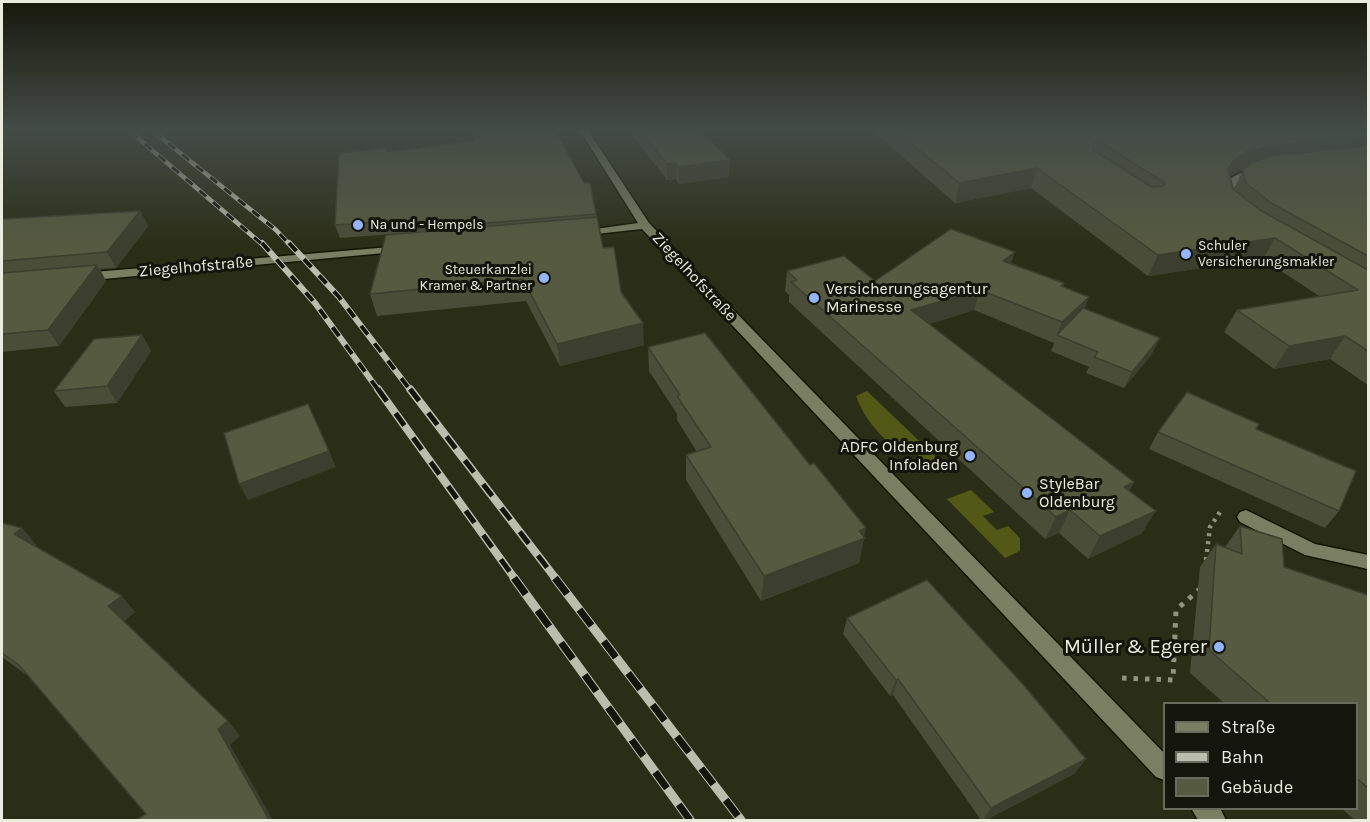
<!DOCTYPE html>
<meta charset="utf-8">
<style>
body{margin:0}
#map{position:relative;width:1370px;height:822px;overflow:hidden;background:#2b2e16;font-family:Karla,sans-serif}
canvas{display:block}
.frame{position:absolute;inset:0;border:3px solid #eaecdd;pointer-events:none}
.legend{position:absolute;left:1163px;top:702px;width:195px;height:108px;box-sizing:border-box;background:#14150b;border:2px solid #6a6b5f;margin:0;padding:8px 10px;list-style:none;font-size:18px;color:#eaecdd}
.legend li{display:flex;align-items:center;gap:12px;height:30px}
.legend b{width:30px;border:2px solid #6a6b5f}
</style>
<div id="map">
<canvas width="1370" height="822"></canvas>
<div class="frame"></div>
<ul class="legend">
<li><b style="height:8px;background:#7a7e63"></b>Straße</li>
<li><b style="height:8px;background:#bcbead"></b>Bahn</li>
<li><b style="height:16px;background:#565a40"></b>Gebäude</li>
</ul>
</div>
<script>
const g = document.querySelector('canvas').getContext('2d');
g.lineJoin = 'round';
function paint(path, color) { g.fillStyle = color; g.fill(path, 'evenodd'); }
function strokePath(path, color, width, dash) { g.strokeStyle = color; g.lineWidth = width; g.lineCap = dash ? 'butt' : 'round'; g.setLineDash(dash || []); g.stroke(path); }
function label(font, color, halo, rows, align = 'center') {
  g.font = font + ' Karla,sans-serif'; g.lineWidth = 6; g.setLineDash([]); g.textBaseline = 'middle'; g.strokeStyle = halo; g.fillStyle = color; for (const [text, x, y, turn = 0] of rows) {
    g.save(); g.translate(x, y); g.rotate((+turn || 0) * Math.PI / 180); g.textAlign = isNaN(turn) ? turn : align; if (halo) g.strokeText(text, 0, 0); g.fillText(text, 0, 0); g.restore();
  }
}
paint(new Path2D(`
 M867 391 939 460 927 464 906 443 893 447C877 432 864 418 856 396Z
 M971 490 994 512 983 516 997 530 1008 526 1020 538V551L1005 558 947 499Z`), '#525815');
const lane = new Path2D(`
 M1246 510 1315 544 1368 555V569L1305 555 1240 522 1237 517 1240 512Z`);
const street = new Path2D(`
 M581 132H589L649 223 1164 753V780L1156 777 642 229 577 236V232L581 231 638 223Z
 M1256 168 1264 170C1244 183 1239 172 1230 199H1222C1218 179 1240 173 1256 168Z
 M402 246 406 247V251L82 281 76 277 82 273Z
 M1191 808H1220L1226 820H1198Z`);
strokePath(lane, '#141601', 3);
strokePath(street, '#141601', 3);
strokePath(new Path2D(`
 M1206 560 1210 527 1220 512`), '#919480', 4.5, [3, 5]);
strokePath(new Path2D(`
 M1122 678 1173 680 1176 610 1201 588`), '#919480', 5, [4.5, 7]);
paint(lane, '#7a7e63');
paint(street, '#7a7e63');
const railFar3 = new Path2D(`
 M131 132 263 245
 M154 132 276 230 290 245`);
const railFar2 = new Path2D(`
 M262 243 315 303 379 391
 M289 243 339 297 411 391`);
const railFar1 = new Path2D(`
 M378 389 515 579
 M410 389 556 579`);
const rail = new Path2D(`
 M514 578 690 820
 M555 578 741 820`);
strokePath(railFar3, '#bcbead', 4.5);
strokePath(railFar2, '#bcbead', 6);
strokePath(railFar1, '#bcbead', 8);
strokePath(rail, '#bcbead', 9);
strokePath(railFar3, '#14150b', 3, [9]);
strokePath(railFar2, '#14150b', 4, [11]);
strokePath(railFar1, '#14150b', 5, [15]);
strokePath(rail, '#14150b', 7, [20]);
paint(new Path2D(`
 M471 132H550L584 183H590L603 248 644 345 560 366 526 301 377 316 370 294 392 234 340 238 335 225 387 148 388 152 474 141Z
 M630 132H702L729 177 679 184 676 179 667 180Z
 M874 132H1368V385L1330 359 1274 369 1224 332 1237 310 1319 296 1263 259 1148 276 1031 188 955 203ZM1244 169 1243 170 1234 189 1230 175 1237 171Z
 M140 211 148 226 116 268 100 269 106 281 59 346 2 352V219Z
 M1011 263 1064 283 1063 287 1084 309 1152 354 1124 388 1086 373 1089 367 1051 351 1054 343 974 310 929 324 1134 482 1129 491 1142 533 1088 559 1059 533 1045 539 789 302V295L785 291 787 271 875 281Z
 M142 335 151 351 117 403 65 407 54 391Z
 M648 347 864 537 859 563 761 601 686 480V455L697 452 677 420V414L649 371Z
 M1158 432 1339 511 1325 528 1149 449Z
 M2 523 22 528 36 545 35 546 135 612 124 621 228 721 240 736 146 814 28 676 2 657Z
 M1240 526 1284 567 1368 595V820H1355L1341 808H1356V704H1225L1190 673 1200 567 1216 544 1225 547Z
 M847 618 1086 759 1074 774 986 820H981L893 695 890 696 843 634Z`), '#4a4d37');
paint(new Path2D(`
 M1368 136V153L1259 165 1237 171 1226 178 1228 169 1235 159 1246 152 1269 146Z
 M730 160 729 177 679 184V167Z
 M676 163V179L667 180V164Z
 M1037 168 1031 188 955 203 959 183Z
 M140 211 148 226 116 268 107 252Z
 M1275 238 1263 259 1148 276 1158 255Z
 M1015 252 1008 272 1003 261Z
 M97 265 106 281 59 346 48 330Z
 M980 290 974 310 906 331 911 310Z
 M1089 297 1081 318 1057 335 1062 322Z
 M643 323 644 345 560 366 557 344Z
 M142 335 151 351 117 403 107 386Z
 M1345 336 1330 359 1274 369 1289 346Z
 M1160 338 1152 354 1124 388 1132 372Z
 M329 451 336 467 248 500 239 484Z
 M1134 482 1122 505 1124 487Z
 M1070 510 1059 533 1045 539 1056 517Z
 M1156 511 1142 533 1088 559 1100 536Z
 M22 528 36 545 29 551 14 534Z
 M866 528 859 563 761 601 764 576Z
 M122 596 135 612 122 623 108 606Z
 M898 679 893 695 890 696 896 680Z
 M228 721 240 736 230 745 273 820H269L218 729Z
 M1086 759 1074 774 986 820H983L991 808Z`), '#3c3f2d');
const building = new Path2D(`
 M472 132H556L584 183H590L596 214 391 231 393 221 335 225 339 153 387 148V152L475 141Z
 M641 132H702L730 160 679 167 676 163 667 164Z
 M898 132H1368V136L1269 146 1246 152 1235 159 1228 169 1233 189 1260 210 1368 270V351L1345 336 1289 346 1237 310 1358 290 1275 238 1158 255 1037 168 959 183ZM1093 143H1102L1165 183 1163 186 1152 187 1093 150Z
 M1368 146V256L1271 203 1246 183 1243 170 1251 163 1270 156Z
 M140 211 107 252 2 261V219Z
 M597 217 603 248 614 247 621 292 643 323 557 344 523 279 370 294 386 235Z
 M951 229 1015 252 1003 261 1064 283 1061 286 1089 297 1062 322 980 290 911 310 1134 482 1124 487 1156 511 1100 536 1070 510 1056 517 791 282 797 280 787 271 844 256 875 281Z
 M97 265 48 330 2 334V273Z
 M1083 308 1160 338 1132 372 1094 357 1098 352 1057 335Z
 M705 333 810 465 814 463 866 528 859 531 865 538 764 576 686 455 711 447 677 396 680 395 648 347Z
 M142 335 107 386 54 391 94 339Z
 M1187 392 1259 424 1256 429 1356 471 1339 511 1158 432Z
 M308 404 329 451 239 484 224 433Z
 M2 523 22 528 14 534 122 596 108 606 228 721 218 729 269 820H136L146 814 19 665 2 653Z
 M1240 526 1282 539 1284 567 1368 595V788L1356 778V704H1271L1209 650 1216 544 1242 554Z
 M927 580 1021 682 1086 759 991 808 898 679 896 680 847 618Z`);
paint(building, '#565a40');
strokePath(building, '#3c3f2d', 1.5);
const sky = g.createLinearGradient(0, 0, 0, 247);
sky.addColorStop(0, '#18190c');
sky.addColorStop(0.53, '#444c47');
sky.addColorStop(1, '#444c4700');
g.fillStyle = sky;
g.fillRect(0, 0, 1370, 247);
for (const [x, y, r, color] of [
 [358,225,6,"#95b6fd"],
 [1186,254,6,"#95b6fd"],
 [544,278,6,"#95b6fd"],
 [814,298,6,"#95b6fd"],
 [970,456,6,"#95b6fd"],
 [1027,493,6,"#95b6fd"],
 [1219,647,6,"#95b6fd"]
]) { const dot = new Path2D(); dot.arc(x, y, r, 0, 2 * Math.PI); g.fillStyle = color; g.fill(dot); strokePath(dot, '#14150b', 2); }
label('14px', '#eaecdd', '#14150b', [
 ["Na und - Hempels",370,225],
 ["Schuler",1198,246],
 ["Versicherungsmakler",1198,262],
 ["Steuerkanzlei",532,270,"right"],
 ["Kramer & Partner",532,286,"right"]
], 'left');
label('16px', '#eaecdd', '#14150b', [
 ["Ziegelhofstraße",196,267,-5],
 ["Ziegelhofstraße",694,277,47]
]);
label('16px', '#eaecdd', '#14150b', [
 ["Versicherungsagentur",826,289],
 ["Marinesse",826,307],
 ["ADFC Oldenburg",958,447,"right"],
 ["Infoladen",958,465,"right"],
 ["StyleBar",1039,484],
 ["Oldenburg",1039,502]
], 'left');
label('20px', '#eaecdd', '#14150b', [
 ["Müller & Egerer",1207,647]
], 'right');
</script>
